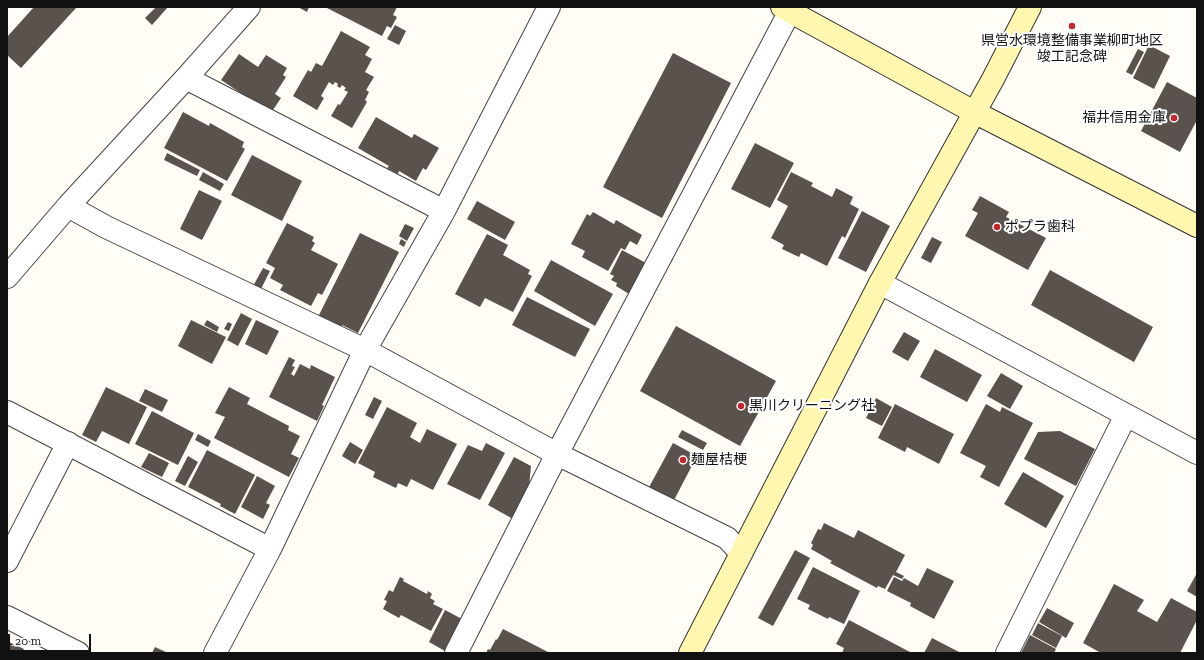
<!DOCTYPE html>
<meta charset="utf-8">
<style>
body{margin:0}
#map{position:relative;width:1204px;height:660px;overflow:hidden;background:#fffdf5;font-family:"Zilla Slab",serif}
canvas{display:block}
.frame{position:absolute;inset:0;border:8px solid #111;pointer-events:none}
.scale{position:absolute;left:8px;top:634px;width:83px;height:18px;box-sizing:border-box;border:2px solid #111;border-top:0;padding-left:5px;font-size:12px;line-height:14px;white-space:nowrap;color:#111;-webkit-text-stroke:3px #fff;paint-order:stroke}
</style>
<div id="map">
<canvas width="1204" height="660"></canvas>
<div class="frame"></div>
<div class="scale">20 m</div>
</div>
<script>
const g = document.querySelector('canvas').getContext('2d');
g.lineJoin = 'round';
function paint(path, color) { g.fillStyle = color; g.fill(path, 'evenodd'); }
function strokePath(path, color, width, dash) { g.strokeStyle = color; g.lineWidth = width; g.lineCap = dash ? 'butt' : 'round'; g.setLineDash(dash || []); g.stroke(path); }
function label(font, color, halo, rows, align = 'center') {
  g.font = font + ' "Zilla Slab","Noto Sans JP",serif'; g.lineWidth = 4; g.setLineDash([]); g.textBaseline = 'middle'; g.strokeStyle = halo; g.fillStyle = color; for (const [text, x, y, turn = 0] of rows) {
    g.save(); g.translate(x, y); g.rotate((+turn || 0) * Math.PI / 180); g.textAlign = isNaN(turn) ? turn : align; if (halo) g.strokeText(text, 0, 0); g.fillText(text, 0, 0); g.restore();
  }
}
paint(new Path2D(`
 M34 7H75L76 8 21 68 7 55V37Z
 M156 7H168L152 25 145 18Z
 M298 7H309L307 12Z
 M325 7H397L393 15 397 17 391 28 387 26 382 36Z
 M395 25 406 31 399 45 387 39Z
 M341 31 370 47 365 55 372 59 365 72 374 77 366 90 369 92 365 100 367 102 352 128 331 116 338 104 340 105 348 92 344 90 346 88 342 85 340 88 337 86 338 84 335 82 333 85 329 82 321 96 324 98 317 110 293 96 308 70 311 72 316 63 322 66Z
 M1149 45 1170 56 1154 89 1133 78Z
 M1138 49 1144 52 1132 75 1126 72Z
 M673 53 731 83 662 218 603 187Z
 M239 54 258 67 266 55 287 68 283 75 286 77 275 94 281 98 271 113 221 80Z
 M1167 82 1197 98V120L1180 152 1141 131Z
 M183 112 209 126 210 123 244 142 242 147 245 149 227 181 164 148Z
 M376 117 412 138 414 134 439 148 426 170 423 168 416 181 399 171 398 174 387 168 389 166 358 148Z
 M755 143 794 163 770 208 731 189Z
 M167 153 200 170 197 176 164 160Z
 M252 155 302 181 282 221 231 195Z
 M203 172 224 184 220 191 199 180Z
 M791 172 813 183 811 186 832 197 836 188 853 197 850 204 859 209 845 238 842 236 827 266 801 253 799 257 782 249 784 245 771 238 788 206 777 200Z
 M199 190 222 201 202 240 180 229Z
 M980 196 1009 212 1006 217 1046 238 1028 270 965 236 978 213 972 210Z
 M477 201 515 222 505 240 467 219Z
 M862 211 890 226 866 272 838 258Z
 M593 212 614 224 616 220 642 235 637 245 630 241 625 250 621 248 608 271 582 257 585 251 571 244 587 214 590 216Z
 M287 223 314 237 312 241 315 243 311 250 338 264 322 295 318 293 311 306 280 290 283 285 270 278 275 268 266 263Z
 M405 224 414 228 407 241 399 236Z
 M360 233 399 252 358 333 342 325 340 331 317 319Z
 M487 234 508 245 503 255 530 270 528 274 532 276 513 312 485 298 480 307 455 294Z
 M932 237 942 242 931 263 921 258Z
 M401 239 406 242 404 247 399 244Z
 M622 250 646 263 629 294 616 286 617 283 611 280 614 276 610 274Z
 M551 260 613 294 595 326 534 291Z
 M263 268 270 271 260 291 252 288Z
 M1050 270 1153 327 1134 362 1031 305Z
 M527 297 590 329 575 357 512 325Z
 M241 313 252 319 238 346 227 340Z
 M191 320 226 337 212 364 178 346Z
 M207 320 219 327 217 332 204 325Z
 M256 320 279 331 267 355 245 344Z
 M228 322 232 324 229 331 224 329Z
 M676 326 776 381 740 446 640 391Z
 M904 332 920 341 908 361 892 352Z
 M935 349 982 375 967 402 920 377Z
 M289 357 295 360 292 366 295 367 291 374 294 376 300 364 310 369 311 365 335 377 322 405 324 406 317 421 269 397Z
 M1001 373 1023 386 1010 409 987 396Z
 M106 387 147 407 129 444 102 431 96 442 82 435Z
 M229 387 250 398 247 404 289 426 288 430 300 436 291 454 299 458 289 477 214 438 225 417 215 413Z
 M145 389 168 400 162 412 139 401Z
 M374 397 382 401 373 419 365 415Z
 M876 398 892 407 882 426 866 418Z
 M895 404 954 434 939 464 907 447 905 452 878 438Z
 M986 404 1000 412 1002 407 1033 423 999 487 980 477 986 466 960 453Z
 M387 407 417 423 410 437 420 443 427 429 457 444 433 490 411 479 407 487 398 483 396 488 373 477 375 472 358 463Z
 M152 411 194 433 178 465 135 444Z
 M682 430 707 443 703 450 678 437Z
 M1060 431 1095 449 1076 486 1024 459 1038 432Z
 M198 434 211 441 208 447 195 440Z
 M350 442 363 450 355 464 342 456Z
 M486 443 505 453 480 500 447 484 468 445 482 451Z
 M673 443 697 456 673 502 648 489Z
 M207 450 255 475 235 514 220 506 221 504 188 487Z
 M149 453 169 463 162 477 141 467Z
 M188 456 198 462 185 486 175 481Z
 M514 457 531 466 529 487 513 519 488 505Z
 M1023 472 1064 496 1046 528 1004 504Z
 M257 476 275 486 266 503 270 505 263 519 241 507Z
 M824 523 854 538 858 530 905 555 896 572 904 576 902 579 893 575 885 589 878 586 877 588 830 563 832 561 811 549 813 545 811 543 818 529 821 530Z
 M795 550 810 558 773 626 758 618Z
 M813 567 860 591 844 624 829 617 828 619 808 609 810 605 797 599Z
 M927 568 954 581 934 619 910 606 911 603 887 591 894 577 902 581 904 578 918 586Z
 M1197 573V597L1187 591Z
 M400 577 404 579 403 581 427 594 428 591 432 594 430 598 435 601 433 604 443 609 431 631 401 615 399 618 383 609 387 601 384 600 389 590 393 592Z
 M1114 584 1144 600 1137 611 1157 622 1171 598 1197 612V620L1180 653H1101L1083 643Z
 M1047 608 1074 623 1066 638 1039 622Z
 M445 610 462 619 445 651 429 642Z
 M849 620 910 652 909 653H842L844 648 836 644Z
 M1038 623 1062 636 1056 648 1032 635Z
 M503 629 550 653H486L488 649 490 650 496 639 497 640Z
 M1030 635 1056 649 1054 653H1021Z
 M932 638 961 653H924Z
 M7 641 24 649 22 653H7Z
 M155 647 168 653H152Z`), '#5a524d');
const street = new Path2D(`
 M186 78 444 211
 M68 206 106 227 365 350 557 454 727 538 741 553
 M7 277 68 206 186 78 249 7
 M880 283 1197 453
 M7 412 270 549
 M7 561 68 443
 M7 617 78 653
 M215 653 270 549 365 350 444 211 549 7
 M456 653 557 454 790 11
 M1007 653 1126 415`);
const secondary = new Path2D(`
 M782 7 974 112 1197 226
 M690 653 880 283 993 79 1030 7`);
strokePath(street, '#444', 24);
strokePath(secondary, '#333', 24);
strokePath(street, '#fff', 22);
strokePath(secondary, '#fff6b0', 22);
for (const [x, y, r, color] of [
 [1072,26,4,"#c4262e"],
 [1174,118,4,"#c4262e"],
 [997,227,4,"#c4262e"],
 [741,406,4,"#c4262e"],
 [683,460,4,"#c4262e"]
]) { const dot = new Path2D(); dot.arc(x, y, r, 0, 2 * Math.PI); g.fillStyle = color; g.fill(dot); strokePath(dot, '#fff', 1.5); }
label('14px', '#111', '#fff', [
 ["県営水環境整備事業柳町地区",1072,41,"center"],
 ["竣工記念碑",1072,57,"center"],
 ["福井信用金庫",1166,118,"right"],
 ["ポプラ歯科",1005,227],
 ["黒川クリーニング社",749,406],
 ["麺屋桔梗",691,460]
], 'left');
</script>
